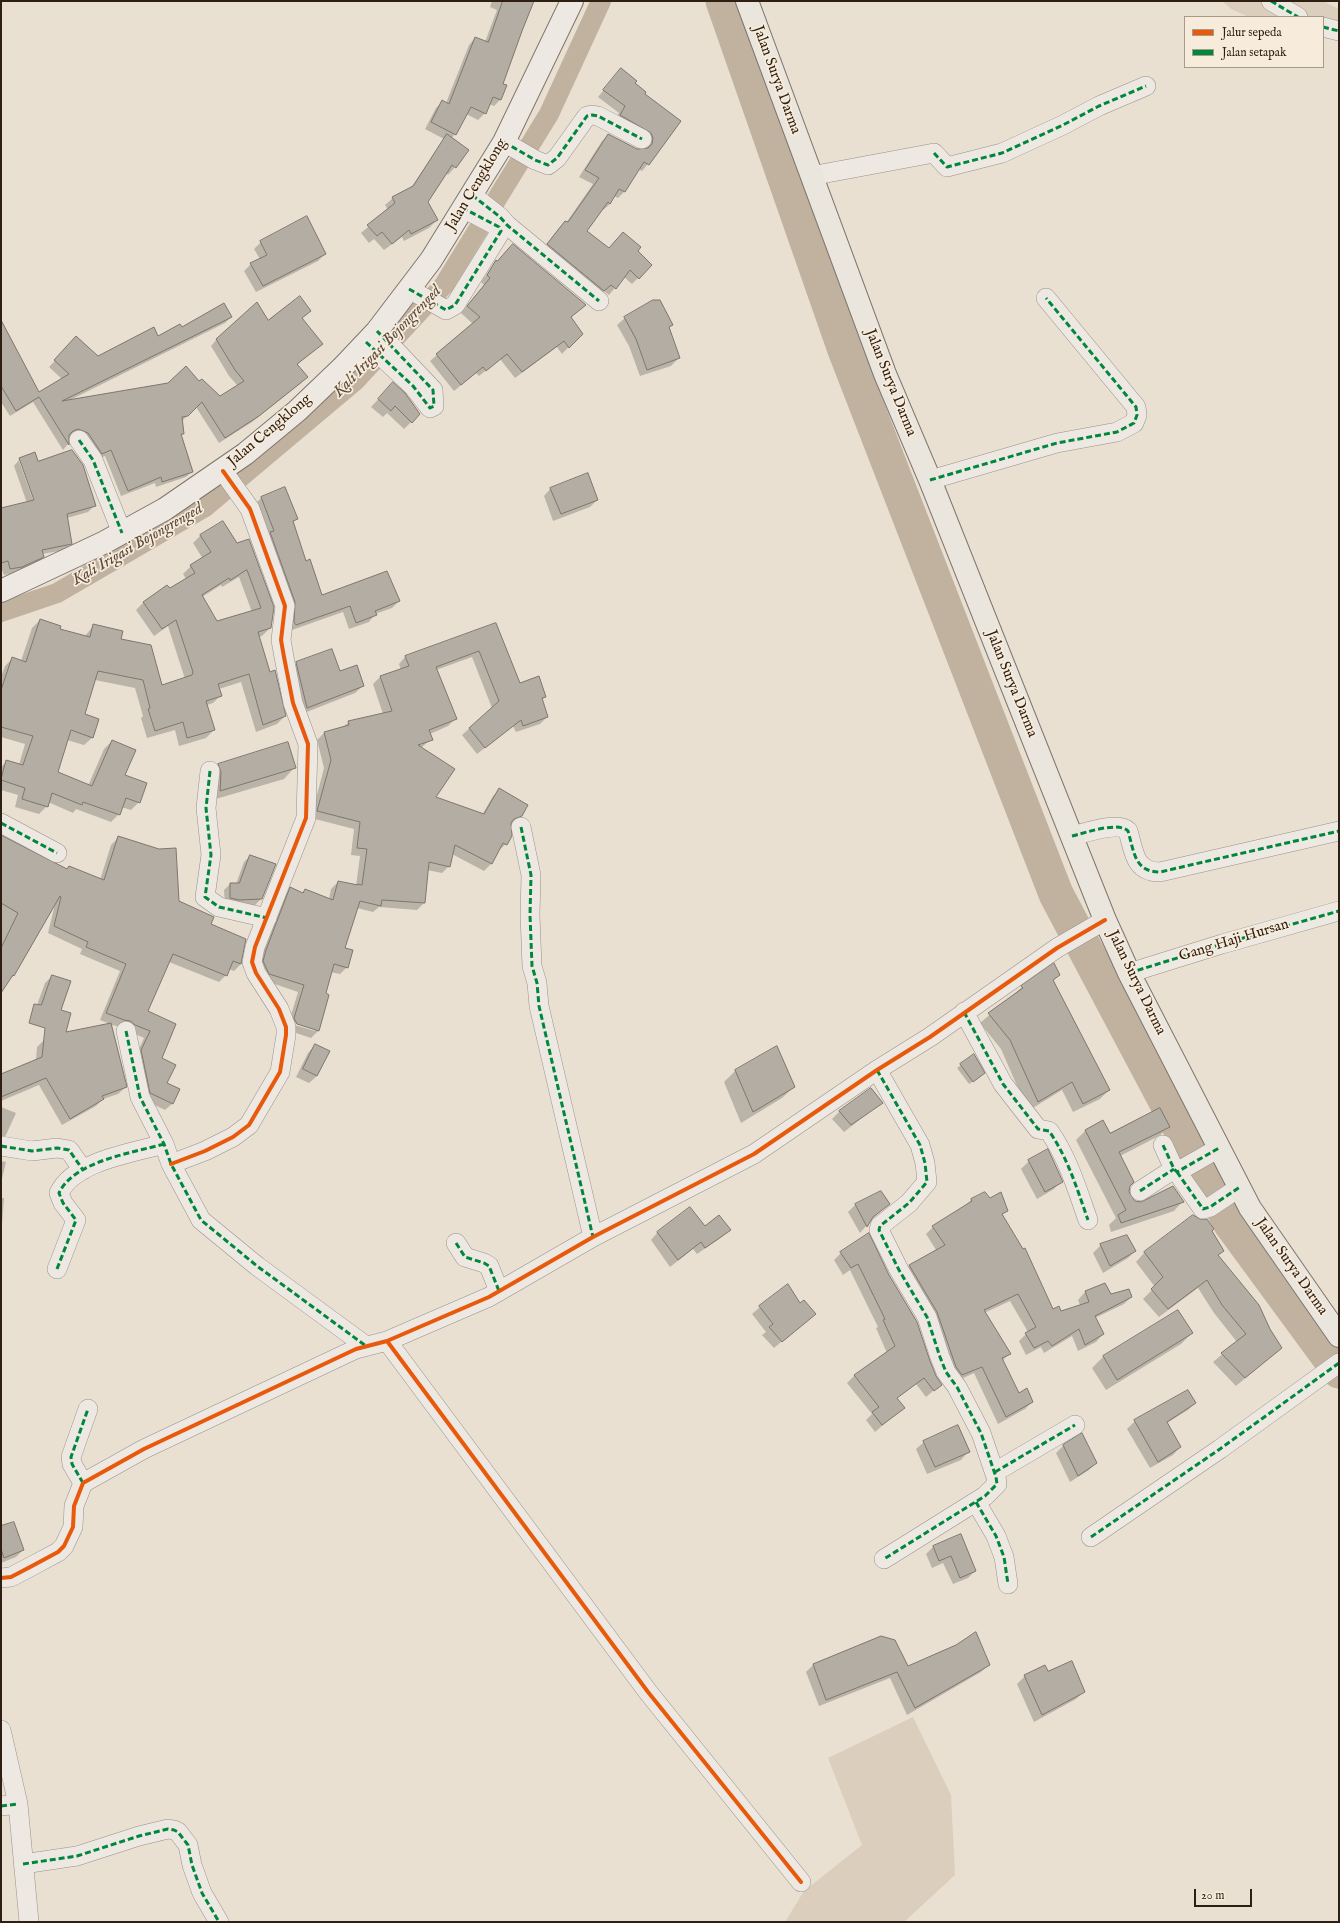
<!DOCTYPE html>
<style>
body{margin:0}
#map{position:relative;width:1340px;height:1923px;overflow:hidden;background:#e9e0d2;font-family:"IM FELL English",serif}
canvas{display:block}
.frame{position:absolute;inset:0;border:2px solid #2f1e12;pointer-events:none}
.legend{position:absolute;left:1184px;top:16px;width:140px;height:52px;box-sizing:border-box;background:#f7ecdc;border:1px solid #a79a8b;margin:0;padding:5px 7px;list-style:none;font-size:12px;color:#2f1e12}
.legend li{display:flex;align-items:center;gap:8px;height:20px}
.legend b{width:20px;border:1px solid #a79a8b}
.scale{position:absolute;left:1194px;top:1889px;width:58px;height:18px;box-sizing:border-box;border:2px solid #2f1e12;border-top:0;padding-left:5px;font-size:12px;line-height:14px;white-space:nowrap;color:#2f1e12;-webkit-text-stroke:3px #f7ecdc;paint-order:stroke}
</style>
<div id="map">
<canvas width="1340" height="1923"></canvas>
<div class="frame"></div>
<ul class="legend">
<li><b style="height:5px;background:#e8590c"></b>Jalur sepeda</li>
<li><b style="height:5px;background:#00873e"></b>Jalan setapak</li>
</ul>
<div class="scale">20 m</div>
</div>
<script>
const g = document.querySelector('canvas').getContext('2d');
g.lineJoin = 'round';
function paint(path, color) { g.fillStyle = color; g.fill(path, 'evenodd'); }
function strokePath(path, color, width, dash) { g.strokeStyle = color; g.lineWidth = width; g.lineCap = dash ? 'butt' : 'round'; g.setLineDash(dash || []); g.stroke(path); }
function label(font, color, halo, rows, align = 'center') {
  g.font = font + ' "IM FELL English",serif'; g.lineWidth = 3.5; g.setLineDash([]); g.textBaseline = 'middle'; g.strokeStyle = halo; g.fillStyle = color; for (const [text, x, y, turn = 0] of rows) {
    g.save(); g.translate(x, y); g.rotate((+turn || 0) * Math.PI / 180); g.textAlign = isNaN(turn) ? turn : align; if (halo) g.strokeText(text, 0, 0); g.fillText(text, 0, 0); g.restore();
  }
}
paint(new Path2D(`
 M1222 1H1323L1339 9V34L1323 36V17H1249L1231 9Z
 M913 1717 951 1795 955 1875 904 1922H785L804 1891 862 1845 828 1758Z`), '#dccebc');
paint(new Path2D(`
 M492 1H533L502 84 506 85 500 100 494 106 489 104 485 113 478 120 466 114 452 138 455 167 448 175 446 173 427 202 437 220 429 228 404 241 402 237 384 250 374 239 369 243 361 233 388 210 385 205 393 198 410 189 444 139 425 129 436 108 442 102 446 103 469 45 475 38 485 42 497 10 490 7Z
 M621 69 644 94 680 121 648 164 642 171 638 169 624 192 618 198 614 196 610 204 603 210 602 209 585 231 609 249 636 251 651 265 632 284 624 277 609 295 604 291 597 296 541 251 559 228 565 222 566 223 593 184 579 177 602 141 608 135 637 150H646L647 145 614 121 619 113 598 97Z
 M261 242 325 254 318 261 256 292 244 271 251 264 260 259 254 249Z
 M496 261 585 305 570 318 581 334 562 354 557 347 515 378 500 359 479 376 476 373 454 391 430 361 473 324 461 313 484 285 481 282Z
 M309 311 301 318 321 344 297 365 301 383 252 422 219 443 196 407 181 422 183 433 181 436 192 471 186 477 156 487 155 483 121 496 105 456 96 460 72 435 68 436V444L63 450 33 402 10 416 1 402V335L38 394 62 379 49 367 71 344 97 357 181 329 231 317 225 323 68 401 199 383 220 397 238 386 229 376 211 346 217 339 268 322Z
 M625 318 672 325 668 328 679 358 671 366 640 376 629 346 617 325Z
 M386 391 419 414 404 429 387 413 383 417 371 407Z
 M20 459 38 462 94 506 88 512 67 518 71 543 65 550 42 554 43 557 36 563 15 573 4 575 1 567V535L27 503 14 466ZM19 461H21L37 504 35 505Z
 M551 488 597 500 590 507 553 521 544 496Z
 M261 498 297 518 293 522 305 562 321 596 399 601 392 608 375 614 369 622 349 629 343 612 289 631 254 505Z
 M201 535 236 544 249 540 270 628 262 636 258 637 269 674 285 716 277 724 256 732 241 682 219 689 221 695 213 703 207 705 214 730 206 738 179 746 175 730 147 738 141 718 143 716 135 688 95 680 84 715 92 738 84 745 67 740 57 773 88 786 104 749 112 741 124 776 139 802 131 810 121 807 119 814 111 822 76 809 73 813 48 802 47 806 39 814 15 807 18 795 1 790V767L7 761 19 765 25 744 1 737V677L5 666 13 658 21 661 32 628 40 620 58 630 85 636 94 625 120 640 161 687 185 679 168 626 154 636 136 610 144 602 186 579 183 574 191 566 203 559 193 543ZM239 577 252 612 217 622 202 597 221 585 222 587Z
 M496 624 519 684 545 697 542 700 547 717 540 724 516 732 513 726 477 754 462 735 492 708 472 657 436 670 455 719 448 726 430 734 431 739 421 748 435 798 482 815 493 796 500 789 521 816 514 823 510 824 506 844 498 851 491 864 484 871 452 854 449 866 442 873 427 870 424 903 417 910 379 907 373 912 357 908 344 948 347 967 340 974 330 972 324 994 328 995 318 1031 311 1038 290 1031 288 1025 298 992 263 980 257 969 284 895 291 888 302 893 305 890 329 899 331 889 338 882 356 886 360 856 351 855 354 829 311 818 324 768 317 740 324 733 343 727 349 722 383 714 373 684 380 677 401 670 399 664 405 657ZM292 1022 315 1029V1031L291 1024Z
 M297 663 363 686 355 693 299 715 289 670Z
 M219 765 295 767 284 779 209 801 208 776Z
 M1 837 66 870 69 867 100 880 111 845 118 838 178 902 209 925 241 964 234 971 229 969 226 975 219 982 169 962 146 1012 161 1058 166 1084 178 1090 172 1104 165 1110 144 1100 135 1058 144 1038 128 1031 123 1027 111 1025 126 1087 118 1094 103 1099 96 1106 62 1125 39 1085 1 1101V1075L36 1060 37 1047 44 1040 110 1024 100 1020 120 971 80 954 82 949 48 933 55 904 14 975 1 989Z
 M250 856 261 899 255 905 233 906 225 904 224 890 230 884H236L244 862Z
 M1054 965 1059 975 1053 981 1109 1090 1100 1099 1073 1112 1062 1090 1028 1111 1001 1049 980 1023 1022 987Z
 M52 976 70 982 33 1016 45 983Z
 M315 1045 317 1076 309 1083 296 1077 308 1053Z
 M961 1065 980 1077 969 1084 957 1068Z
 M736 1070 794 1087 782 1098 741 1123 724 1082Z
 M881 1103 844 1132 832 1119 840 1111Z
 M1 1107 16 1113 6 1135 1 1141Z
 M1169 1127 1159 1136 1120 1156 1129 1186 1130 1197 1134 1201 1140 1203 1183 1201 1174 1211 1111 1232 1109 1225 1116 1218 1076 1140 1085 1131 1109 1135Z
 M1047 1151 1061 1181 1054 1189 1037 1199 1021 1169 1029 1161Z
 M1 1161 6 1162 1 1183Z
 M880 1193 889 1204 871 1220 860 1233 848 1212 855 1205Z
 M1 1198H4L1 1237Z
 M972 1199H989L1007 1210 1001 1215 1052 1310 1060 1312 1080 1305 1078 1300 1085 1292 1105 1284 1110 1296 1131 1297 1124 1304 1095 1318 1103 1334 1096 1342 1078 1351 1072 1336 1044 1353 1041 1347 1026 1355 1019 1341 1028 1332 1010 1301 984 1313 1009 1354 1002 1361 1018 1394 1032 1402 1025 1409 998 1424 974 1373 955 1382 902 1273 909 1266 936 1250 926 1234 933 1227 964 1207Z
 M1193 1216 1211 1231 1218 1255 1281 1348 1236 1386 1213 1362 1237 1342 1214 1313 1198 1288 1159 1317 1143 1299 1155 1287 1136 1262 1144 1253Z
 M705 1228 730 1230 722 1237 697 1254 693 1249 670 1267 651 1240 658 1232Z
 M868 1235 935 1377 940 1385 926 1397 916 1384 896 1399 903 1408 875 1432 866 1420 872 1414 847 1383 854 1376 887 1353 876 1328 878 1327 850 1270 843 1275 834 1260 841 1253Z
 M1101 1245 1135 1251 1128 1258 1103 1273 1093 1253Z
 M800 1304 814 1314 774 1348 762 1335 766 1332 752 1314 760 1307Z
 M1192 1333 1181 1344 1106 1390 1092 1368 1104 1356Z
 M1188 1391 1195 1403 1188 1410 1167 1423 1180 1447 1173 1455 1150 1468 1127 1429 1135 1421Z
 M1081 1435 1096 1463 1089 1470 1070 1482 1056 1453 1063 1446Z
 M924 1442 968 1452 961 1460 927 1474 916 1449Z
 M1 1527 23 1550 16 1557 1 1563Z
 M961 1535 975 1571 968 1578 953 1584 943 1563 932 1568 926 1554 933 1547Z
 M881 1637 908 1667 989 1665 981 1672 907 1715 890 1678 819 1706 806 1672 813 1665Z
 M1047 1672 1084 1692 1076 1699 1034 1722 1017 1684 1025 1676Z`), '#0003');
strokePath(new Path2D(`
 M1 612 57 593 205 507 356 380 444 285 549 114 601 1`), '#c1b2a0', 20);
strokePath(new Path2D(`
 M723 1 845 350 1056 894 1231 1224 1339 1371`), '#c1b2a0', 35);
const building = new Path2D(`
 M503 1H534L522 31 503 84 507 85 501 100 493 97 486 114 471 107 456 135 431 122 442 100 449 104 475 37 488 42Z
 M621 68 637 81 635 83 646 92 645 94 681 121 649 165 644 162 625 192 619 189 610 204 608 202 587 231 609 248 623 232 641 247 638 251 652 265 639 279 630 270 616 289 611 285 604 291 547 244 565 221 568 222 599 178 585 170 608 134 637 149 648 148 652 144 653 138 651 133 620 115 625 106 603 90Z
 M447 134 469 150 456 168 452 165 428 202 438 220 411 234 409 230 392 244 382 232 377 236 367 225 395 203 392 197 413 186Z
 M307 216 326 254 263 286 250 263 267 255 260 241Z
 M513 244 586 305 571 317 583 334 569 348 564 341 522 372 507 354 486 371 483 367 461 385 436 354 480 317 467 306 490 278 487 275 496 260 497 261Z
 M300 296 311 311 302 318 323 344 297 364 308 377 259 416 225 438 202 402 188 416 182 417 184 434H181L193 472 162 482 161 477 128 491 111 450 102 454 88 433 78 429 73 431 69 435V445L39 397 16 411 1 386V320L39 392 69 374 54 360 76 336 98 356 154 327 158 336 180 324 182 327 224 303 232 317 62 401 168 383 186 366 199 381 202 379 220 396 244 381 235 370 216 339 257 302 268 320Z
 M653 300H660L673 325 669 327 680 358 647 370 636 339 624 317Z
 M393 382 405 393 420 414 412 423 395 406 391 411 378 399Z
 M72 450 83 465 96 506 67 514 72 544 42 550 44 557 22 567 10 569 8 561 1 563V508L34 500 19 458 35 452 38 461Z
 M588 473 598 500 561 514 550 488Z
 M285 487 298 519 293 521 306 561 310 559 322 595 387 571 400 601 375 611 377 615 356 623 350 606 296 625 294 622 295 602 270 532 274 531 261 497Z
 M223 521 237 543 249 539 274 607 271 628 258 632 270 672 275 670 286 716 263 725 249 674 218 684 222 696 206 701 215 730 187 738 183 722 155 731 148 709 150 708 143 680 98 671 85 714 99 719 93 738 71 730 58 772 92 786 112 740 136 750 125 775 147 783 140 803 126 798 120 815 83 802 82 805 52 793 48 807 22 799 25 788 1 780V779L6 760 23 765 33 736 1 727V690L12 657 26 662 40 619 61 626 60 629 90 637 93 624 123 631 121 639 151 645 162 685 192 675 193 672 176 620 162 629 143 602 167 585 170 588 195 573 190 565 211 552 200 535ZM247 570 261 608 217 621 202 595 229 578 230 580Z
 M496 623 520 683 539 676 546 697 542 698 548 717 523 726 521 720 485 748 469 728 499 701 479 651 436 667 457 719 429 730 433 740 418 745 455 769 436 797 484 814 499 788 528 805 522 816 514 819 511 823 512 836 507 845 503 843 492 864 455 845 450 867 429 862 425 903 382 900 381 906 360 901 345 948 353 950 348 968 334 964 326 993 329 995 319 1031 297 1024 294 1018 304 985 269 974 263 961 266 950 290 887 303 893 305 889 333 900 338 881 358 885V884L362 885 367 849 357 848 360 822 317 811 331 760 324 732 349 725 348 721 392 711 380 676 409 666 405 656Z
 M332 649 340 671 357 665 364 686 307 708 296 662Z
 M288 742 296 768 220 791 221 772 218 764Z
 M1 835 67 869 69 866 104 880 118 836 159 849 176 848 179 901 214 917 211 924 246 939 241 964 233 961 227 976 173 954 148 1011 176 1024 162 1058 176 1065 167 1083 180 1089 173 1104 150 1093 141 1050 150 1031 135 1025 130 1021 124 1020 106 1013 126 964 86 947 88 942 54 926 61 897 60 896 14 976 13 975 1 993V948L18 913 1 903Z
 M250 855 276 864 262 899 239 900 230 898V883H239Z
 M1054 963 1060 975 1053 980 1110 1090 1083 1104 1072 1082 1038 1102 1010 1040 988 1013 1023 988 1021 986Z
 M52 975 71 981 61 1010 71 1013 66 1032 111 1023 127 1087 102 1096 104 1099 70 1119 46 1078 1 1097V1074L42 1057 45 1028 29 1023 34 1004 41 1005Z
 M315 1044 330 1051 317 1076 303 1069Z
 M777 1046 795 1087 753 1112 735 1070Z
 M974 1054 985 1073 973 1082 960 1064Z
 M871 1088 883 1103 851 1125 839 1111Z
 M1160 1108 1170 1127 1119 1152 1134 1182 1130 1186 1129 1192 1135 1201 1141 1202 1173 1186 1184 1202 1121 1223 1118 1215 1126 1210 1085 1130 1103 1120 1110 1133Z
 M1048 1149 1063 1182 1045 1192 1028 1160Z
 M881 1191 890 1204 873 1217 867 1227 855 1204Z
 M985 1192 990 1198 1001 1192 1008 1211 1002 1214 1023 1249 1025 1248 1053 1309 1059 1306 1061 1311 1089 1302 1085 1291 1105 1283 1111 1294 1129 1289 1132 1297 1095 1316 1104 1334 1085 1345 1079 1329 1052 1346 1048 1341 1034 1348 1025 1333 1036 1327 1018 1294 984 1310 1011 1354 1002 1358 1019 1393 1027 1388 1033 1402 1006 1417 982 1367 962 1375 956 1367 937 1312 909 1265 945 1245 932 1226 972 1201 971 1199Z
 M690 1207 705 1226 719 1215 731 1230 705 1248 701 1242 678 1260 657 1232Z
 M1193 1215 1200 1219H1207L1214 1229 1212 1231 1224 1251 1218 1255 1259 1305 1270 1329 1282 1348 1245 1378 1221 1353 1246 1334 1222 1305 1207 1280 1168 1309 1151 1289 1163 1277 1144 1252Z
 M869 1233 889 1275 917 1322 930 1361 936 1376 942 1385 934 1391 924 1378 897 1398 905 1408 882 1425 872 1412 879 1407 854 1375 895 1346 883 1320 885 1319 858 1264 851 1268 840 1252Z
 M1127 1235 1136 1251 1110 1266 1100 1244Z
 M788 1284 800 1303 804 1300 816 1314 782 1342 769 1327 773 1324 759 1306Z
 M1178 1310 1193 1333 1117 1380 1103 1356Z
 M1188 1390 1196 1403 1167 1422 1181 1447 1158 1462 1134 1420Z
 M958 1425 970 1452 935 1467 923 1441Z
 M1082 1433 1097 1463 1078 1476 1063 1445Z
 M14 1522 24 1550 4 1558 1 1549V1526Z
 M961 1534 976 1571 960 1578 951 1556 939 1561 933 1546Z
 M976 1632 990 1665 915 1708 897 1672 826 1700 813 1664 881 1636 895 1640 908 1666 956 1645Z
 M1072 1661 1085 1692 1042 1715 1024 1675 1045 1665 1048 1671Z`);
paint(building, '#b4ada3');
strokePath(building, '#7e766d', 1);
const minor = new Path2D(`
 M1271 1 1298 17
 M1323 27 1339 31
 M504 142 535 160 548 165 557 158 587 116 592 115 598 116 642 139
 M811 176 934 153 947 167 1002 153 1063 125 1099 106 1146 86
 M472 195 500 217 507 225 599 301
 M409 289 446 310 455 305 501 231 499 227 463 208
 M366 342 413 386 430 408 434 406 433 390 377 331
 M79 440 93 460 122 533
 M930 480 1057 443 1117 432 1134 423 1137 415 1136 407 1046 298
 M210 771 206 808 211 855 205 897 219 907 267 918
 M1 823 57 853
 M521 827 531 875 530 915 532 966 537 983 539 1006 593 1237
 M1072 836C1085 833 1118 821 1128 831 1134 851 1134 872 1160 872L1339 831
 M1129 973 1222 944 1339 911
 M964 1012 1003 1084 1038 1129 1049 1131C1068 1158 1077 1189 1088 1220
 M126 1031 140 1097 164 1144 171 1164 201 1220 257 1266 366 1346
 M877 1070 920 1145 925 1163 927 1182 909 1203 880 1226 879 1230 899 1270 927 1317 940 1357 946 1372 957 1387 981 1433 996 1477 997 1484 985 1496 884 1559
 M1163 1145 1174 1169 1177 1172 1219 1148
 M1 1146 32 1151 57 1148 69 1150 83 1170
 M171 1164 205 1151 233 1137 249 1125 280 1072 286 1035V1027L279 1009 256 973 252 962 255 947 306 818 308 744 293 703 284 657 281 640 285 606 250 509 223 471
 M1177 1172 1203 1209 1210 1207 1240 1187
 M1140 1191 1174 1169
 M456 1243 465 1257 484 1263 489 1266 499 1291
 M57 1269 76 1220 63 1203 59 1193C74 1161 132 1153 164 1144
 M387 1341 648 1692 801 1882
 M995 1472 1075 1425
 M83 1483 72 1464 71 1457 88 1409
 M976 1502 996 1536 1004 1557 1008 1584
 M1091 1537 1220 1449 1339 1363
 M1 1578 11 1577 32 1566 58 1552 64 1546 73 1527 74 1506 83 1483 144 1449 356 1349 387 1341 489 1297 593 1237 754 1154 877 1070 930 1037 1057 948 1105 920
 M1 1730 18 1804 29 1922
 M1 1806 18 1804
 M23 1864 77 1856 139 1836 168 1829 174 1830 178 1832 188 1845 192 1865 202 1893 219 1922`);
const secondary = new Path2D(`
 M1 591 105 542 165 509 245 454 297 411 342 368 377 331 431 260 504 142 572 1`);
const primary = new Path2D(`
 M747 1 885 374 930 480 1105 920 1129 973 1250 1208 1339 1336`);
strokePath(minor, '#989187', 20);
strokePath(secondary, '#7e766d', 24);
strokePath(primary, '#7e766d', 24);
strokePath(minor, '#ede8e2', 19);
strokePath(secondary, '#ede8e2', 22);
strokePath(primary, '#eae5dd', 22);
strokePath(new Path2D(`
 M1271 1 1298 17
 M1323 27 1339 31
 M504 142 535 160 548 165 557 158 587 116 592 115 598 116 642 139
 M934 153 947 167 1002 153 1063 125 1099 106 1146 86
 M472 195 500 217 507 225 599 301
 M409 289 446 310 455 305 501 231 499 227 463 208
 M366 342 413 386 430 408 434 406 433 390 377 331
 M79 440 93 460 122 533
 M930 480 1057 443 1117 432 1134 423 1137 415 1136 407 1046 298
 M210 771 206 808 211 855 205 897 219 907 267 918
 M1 823 57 853
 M521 827 531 875 530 915 532 966 537 983 539 1006 593 1237
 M1072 836C1085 833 1118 821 1128 831 1134 851 1134 872 1160 872L1339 831
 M1129 973 1222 944 1339 911
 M964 1012 1003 1084 1038 1129 1049 1131C1068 1158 1077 1189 1088 1220
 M126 1031 140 1097 164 1144 171 1164 201 1220 257 1266 366 1346
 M877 1070 920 1145 925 1163 927 1182 909 1203 880 1226 879 1230 899 1270 927 1317 940 1357 946 1372 957 1387 981 1433 996 1477 997 1484 985 1496 884 1559
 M1163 1145 1174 1169 1177 1172 1219 1148
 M1 1146 32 1151 57 1148 69 1150 83 1170
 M1177 1172 1203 1209 1210 1207 1240 1187
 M1140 1191 1174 1169
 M456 1243 465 1257 484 1263 489 1266 499 1291
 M57 1269 76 1220 63 1203 59 1193C74 1161 132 1153 164 1144
 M995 1472 1075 1425
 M83 1483 72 1464 71 1457 88 1409
 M976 1502 996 1536 1004 1557 1008 1584
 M1091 1537 1220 1449 1339 1363
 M1 1806 18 1804
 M23 1864 77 1856 139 1836 168 1829 174 1830 178 1832 188 1845 192 1865 202 1893 219 1922`), '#00873e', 3, [6, 3]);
strokePath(new Path2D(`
 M171 1164 205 1151 233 1137 249 1125 280 1072 286 1035V1027L279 1009 256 973 252 962 255 947 306 818 308 744 293 703 284 657 281 640 285 606 250 509 223 471
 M387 1341 648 1692 801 1882
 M1 1578 11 1577 32 1566 58 1552 64 1546 73 1527 74 1506 83 1483 144 1449 356 1349 387 1341 489 1297 593 1237 754 1154 877 1070 930 1037 1057 948 1105 920`), '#e8590c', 4);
label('15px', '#2f1e12', '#f7ecdc', [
 ["Jalan Surya Darma",776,80,70],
 ["Jalan Cengklong",477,185,-59],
 ["Jalan Surya Darma",890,383,68],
 ["Jalan Cengklong",270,431,-40],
 ["Jalan Surya Darma",1011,684,68],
 ["Gang Haji Hursan",1234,941,-17],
 ["Jalan Surya Darma",1136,983,64],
 ["Jalan Surya Darma",1291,1267,55]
]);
label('italic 16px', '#5c4b3c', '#f7ecdc', [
 ["Kali Irigasi Bojongrenged",388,342,-46],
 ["Kali Irigasi Bojongrenged",138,545,-30]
]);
</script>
